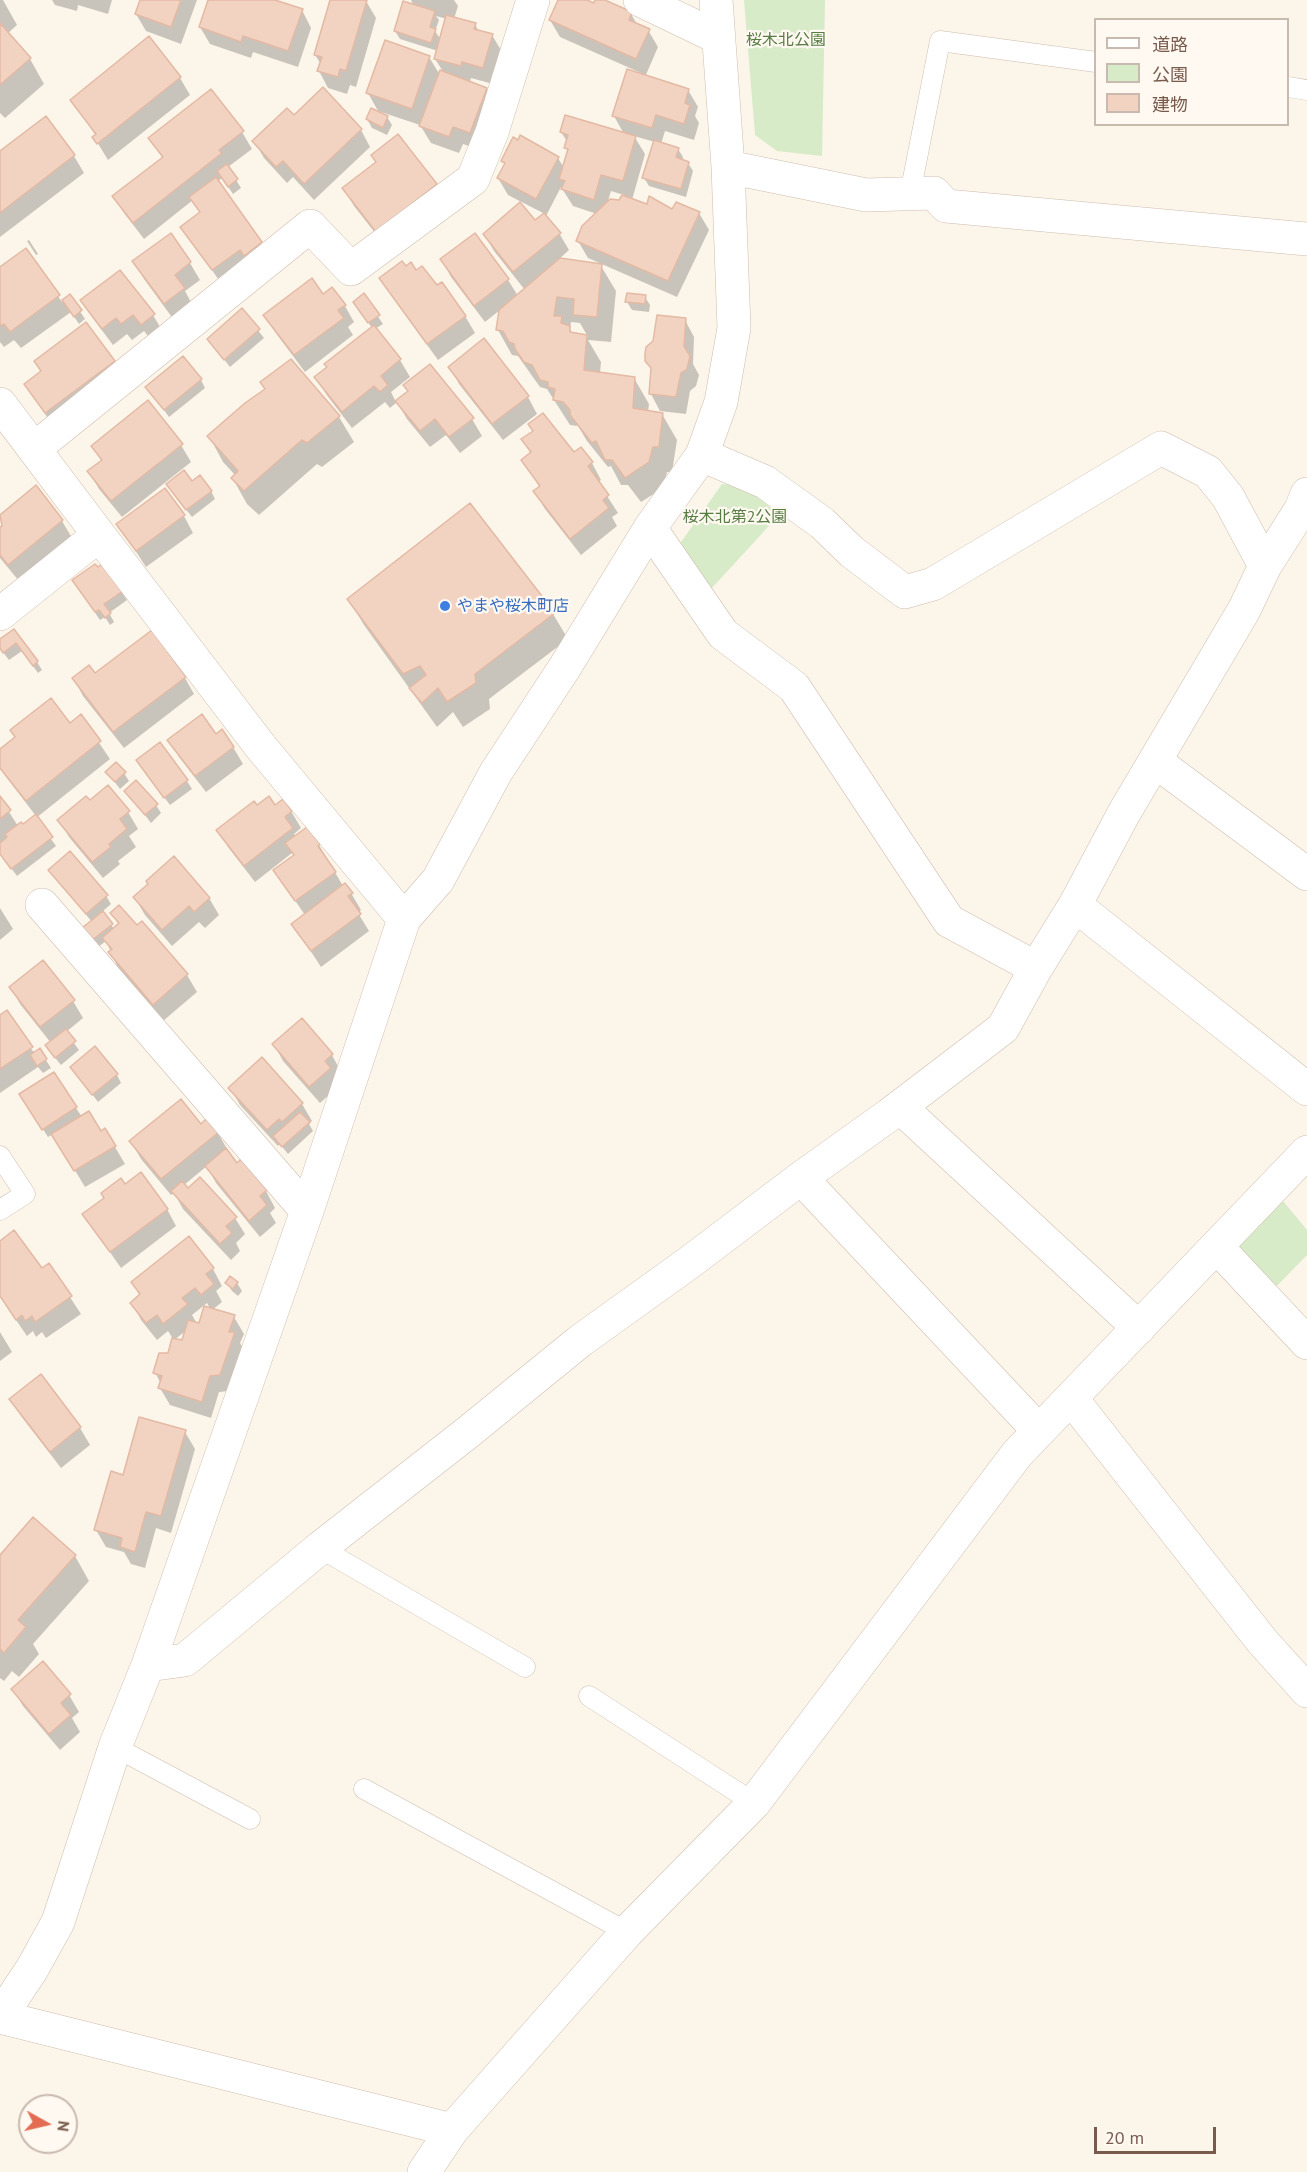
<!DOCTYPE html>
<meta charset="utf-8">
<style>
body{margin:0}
#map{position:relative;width:1307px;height:2172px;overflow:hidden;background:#fcf5ea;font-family:"PT Sans","Noto Sans JP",sans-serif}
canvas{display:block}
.legend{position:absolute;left:1094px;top:18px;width:195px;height:108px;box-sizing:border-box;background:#fff9f1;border:2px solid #c9baaf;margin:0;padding:8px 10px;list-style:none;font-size:18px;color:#785b4d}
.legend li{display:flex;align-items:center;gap:12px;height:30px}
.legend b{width:30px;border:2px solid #c9baaf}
.north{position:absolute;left:18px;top:2094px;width:60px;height:60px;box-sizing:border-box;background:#fff9f1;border:2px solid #c9baaf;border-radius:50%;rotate:98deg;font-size:16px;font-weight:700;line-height:24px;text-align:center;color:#785b4d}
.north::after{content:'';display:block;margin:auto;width:21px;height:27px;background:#e36d52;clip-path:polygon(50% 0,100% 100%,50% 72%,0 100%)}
.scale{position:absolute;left:1094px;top:2127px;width:122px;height:27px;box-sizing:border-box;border:3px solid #785b4d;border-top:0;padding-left:8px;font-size:18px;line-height:21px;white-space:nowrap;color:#785b4d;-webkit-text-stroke:4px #fff9f1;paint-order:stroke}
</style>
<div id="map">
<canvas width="1307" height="2172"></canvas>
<ul class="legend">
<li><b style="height:8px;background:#fff"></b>道路</li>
<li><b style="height:16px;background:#d7ebc8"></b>公園</li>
<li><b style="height:16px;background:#f2d3c2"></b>建物</li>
</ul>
<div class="north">N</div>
<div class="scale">20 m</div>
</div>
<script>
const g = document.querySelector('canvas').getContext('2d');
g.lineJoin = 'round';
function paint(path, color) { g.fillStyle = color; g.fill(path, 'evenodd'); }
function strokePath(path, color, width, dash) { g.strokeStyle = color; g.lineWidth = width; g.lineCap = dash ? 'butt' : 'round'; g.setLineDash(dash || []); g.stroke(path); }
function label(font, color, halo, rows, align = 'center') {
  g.font = font + ' "PT Sans","Noto Sans JP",sans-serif'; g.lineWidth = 4.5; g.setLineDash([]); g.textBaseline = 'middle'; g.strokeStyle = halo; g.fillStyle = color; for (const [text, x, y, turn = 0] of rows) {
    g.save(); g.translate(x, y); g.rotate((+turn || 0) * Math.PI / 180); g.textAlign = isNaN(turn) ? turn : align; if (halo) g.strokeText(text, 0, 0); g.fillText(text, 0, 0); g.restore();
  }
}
paint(new Path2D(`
 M744 0H825L822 156 777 151 755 135Z
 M722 484 745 486 779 515 711 589 679 545Z
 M1274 1190 1307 1230V1255L1269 1294 1234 1241Z`), '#d7ebc8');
paint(new Path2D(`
 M0 0H3L17 25 7 34 30 59 44 84 5 118 0 113Z
 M52 0H112L108 14 78 5 77 11 55 5Z
 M141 0H197L181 44 146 31 136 14Z
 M209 0H270L302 10 311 28 298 67 253 52 251 58 210 44 200 27Z
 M331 0 366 1 376 18 356 87 350 85 347 94 328 88 319 71 321 64 315 55Z
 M411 0H454L458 6 454 19 475 24 479 32 492 35 502 52 493 84 471 78 470 82 486 89 496 106 480 150 463 144 459 153 431 143 420 125 378 111 368 93 429 57 440 75 444 73 435 59 438 51 400 39 395 31 414 6ZM436 16 447 19 441 40 435 31 439 20Z
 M559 0H583L594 5 597 0H601L631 14 638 26 648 30 658 47 645 77 688 90 698 107 695 116 699 123 694 140 665 131 661 144 678 149 683 157 682 161 688 163 693 171 686 197 649 186 644 178 655 142 634 136 645 154 632 200 672 211 699 213 709 230 677 297 588 258 578 241 597 214 573 206 561 187 546 216 559 233 569 250 558 260 601 266 616 291 611 342 588 340 601 362 600 373 634 378 649 404 648 412 662 414 677 440 672 472H667L663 488 641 502 628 485H621L611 466 608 467 587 441 578 426 570 425 547 389 540 387 518 356 512 355 498 330 500 310 485 322 451 277 442 260 474 235 508 280 518 296 525 290 494 251 484 234 535 222 545 214 508 195 498 178 505 165 503 161 558 158 564 168 569 153 566 148 568 143 561 132 624 134 614 116 641 73 560 37 550 20ZM611 191 624 195 620 201 607 204ZM571 322 580 323 588 337 573 335 570 329Z
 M149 38 180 78 190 95 108 160 94 137 96 136 72 100Z
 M294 117 361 130 370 147 314 200 293 177 287 183 264 158 254 141Z
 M387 117 392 125 387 135 372 128 367 119Z
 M45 118 74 156 84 173 0 237V153Z
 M242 132 252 149 228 167 241 188 233 194 222 178 217 182 261 243 271 260 223 286 182 227 201 213 193 200 144 239 124 213 114 196 163 159 150 138Z
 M435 185 445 202 387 248 354 206 344 189Z
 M29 240 38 254 36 255 27 241Z
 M25 250 62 302 70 296 85 319 79 324 71 312 21 348 14 340 4 347 0 342V269Z
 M134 262 190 263 200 280 185 291 193 306 174 320 144 279Z
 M406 268 416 272 436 287 465 316 475 333 438 360 391 295 381 278Z
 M323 296 345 306 354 322 348 327 353 335 305 372 275 332 265 316Z
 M364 296 383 324 375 329 400 360 410 377 391 392 396 402 409 392 405 385 430 366 472 419 482 436 460 453 446 435 430 447 407 419 397 402 390 408 385 402 352 428 326 394 316 377 328 368 326 364 372 328 355 302Z
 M645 297 650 305 649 312 632 310 627 302Z
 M82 300 153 315 163 332 152 341 144 331 132 340 127 334 113 345 92 317Z
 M242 310 264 338 230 367 209 340Z
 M685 320 694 337 693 364 699 375 696 386 690 391 686 414 660 411 651 394Z
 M85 324 114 362 123 379 55 429 26 385 42 372Z
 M484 340 528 397 537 414 503 440 459 384 450 367Z
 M201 380 205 388 169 417 147 387Z
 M339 417 354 442 322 467 317 464 259 515 247 504 233 479 236 476 223 462 209 436Z
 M523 440 574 454 592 463 601 480 598 482 618 513 612 517 617 526 581 555 545 509 535 492 540 488 523 460 531 454Z
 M181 445 191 462 122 517 99 489 89 472 102 462 93 447Z
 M192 483 211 491 215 499 192 517 173 493Z
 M36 487 62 521 72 538 19 581 0 558V529L3 527 0 517Z
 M184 516 193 533 146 567 118 524Z
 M79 589 122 592 127 600 109 613 114 622 110 625 105 617 100 620Z
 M349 600 553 614 568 639 489 699 490 709 463 727 453 712 437 727 364 625Z
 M13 631 37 662 42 670 38 673 22 651 9 660 2 651 0 641Z
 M95 676 185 678 194 694 124 748 83 696 74 679Z
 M81 716 110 759 36 818 56 846 17 876 0 853V798L18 826H23L36 816 0 769V751L70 725Z
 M215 736 233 747 243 764 206 792 179 757 169 740Z
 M143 769 187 781 192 789 170 805Z
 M107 772 124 773 129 781 120 789Z
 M126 791 156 805 161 813 151 823Z
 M90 803 128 812 138 829 129 836 136 847 118 861 120 864 103 878 69 837 59 820Z
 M257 807 275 808 291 811 301 828 294 834 296 837 307 829 319 845 343 886 351 893 361 910 358 913 369 931 321 967 293 924 305 915 274 870 294 856 292 853 255 882 228 847 218 830Z
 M50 870 106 896 111 904 102 912 114 929 119 925 112 914 187 975 197 992 163 1021 119 970 106 941 98 947 89 936 92 922Z
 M135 898H209L219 915 205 928 199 922 172 946 145 915Z
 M0 908 13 929 0 940Z
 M11 987 73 1001 83 1018 66 1032 79 1050 61 1065 52 1054 51 1043 20 1004Z
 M0 1017 35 1053 40 1051 51 1068 43 1073 38 1067 0 1093Z
 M274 1044 332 1055 341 1072 339 1086 320 1103 283 1061Z
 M72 1067 117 1075 121 1083 98 1102Z
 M230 1088 302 1104 312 1121 309 1124 313 1131 288 1154 280 1144 278 1146 240 1105Z
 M26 1103 76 1108 82 1117 100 1133 105 1130 125 1164 85 1187 53 1134 48 1137Z
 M201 1126 218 1133 227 1149 226 1151 237 1165 241 1161 266 1191 275 1208 270 1213 276 1223 260 1237 216 1183 207 1166 184 1185 235 1218 245 1234 236 1243 240 1251 231 1260 183 1209 174 1193 171 1195 141 1159 131 1142Z
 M124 1186 167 1209 176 1226 121 1268 84 1215Z
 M0 1242 41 1270 49 1265 81 1314 46 1338 42 1332 36 1337 33 1331 27 1336 0 1297Z
 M213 1269 222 1286 216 1291 222 1302 212 1310 234 1317 244 1334 240 1343 244 1350 229 1391 219 1392 211 1418 170 1405 160 1388 161 1384 155 1372 169 1355 173 1339 168 1331 157 1340 141 1320 132 1303 140 1296 132 1282ZM207 1303 211 1310 200 1325 194 1324 196 1322 192 1315ZM187 1330 183 1341 174 1340Z
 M227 1283H237L242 1291 238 1296 232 1291Z
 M0 1332 12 1352 0 1361Z
 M11 1399 80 1428 90 1445 61 1468 21 1416Z
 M185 1432 195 1449 171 1533 156 1528 145 1568 131 1564 124 1552 106 1547 96 1530 124 1476Z
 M75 1556 89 1581 33 1644 39 1654 19 1677 12 1671 4 1681 0 1678V1557Z
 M13 1689 69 1695 79 1712 72 1718 80 1732 60 1750 23 1706Z`), '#0003');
const building = new Path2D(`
 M140 0H181L171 27 135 14Z
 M208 0H275L303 9 288 51 243 36 241 42 199 27Z
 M330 0H367L346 71 340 69 338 77 317 71 322 57 314 55Z
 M558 0H587L594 3 595 0H605L632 12 629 20 650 29 636 59 549 20Z
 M403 1 435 11 430 27 436 29 431 43 394 31Z
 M446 15 476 23 474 29 493 34 483 68 462 62 461 66 434 59Z
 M0 23 31 58 0 85Z
 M149 36 181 77 97 144 92 137 96 134 70 100Z
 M385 40 430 56 412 109 366 93Z
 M627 69 689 89 685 103 690 105 684 124 656 115 652 128 612 116Z
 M440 70 487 88 470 133 453 127 449 137 419 126Z
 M323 87 362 129 304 184 283 161 276 167 252 141 287 108 294 115Z
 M211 89 244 131 219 150 222 153 133 223 112 196 163 157 148 138Z
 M371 108 388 116 383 128 366 119Z
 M565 115 636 136 623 181 601 175 594 200 561 189 565 181 559 179 568 149 564 148 568 135 560 132Z
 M46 116 75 155 0 213V151Z
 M398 134 437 184 376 232 342 188 376 162 371 155Z
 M520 135 559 157 536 199 497 178 505 163 501 161 513 137 518 140Z
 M654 140 679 148 676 157 689 162 681 189 642 178Z
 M227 164 238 179 228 187 217 171Z
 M216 177 262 242 244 256 240 250 212 270 180 227 200 212 189 197Z
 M622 195 647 204 649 196 672 209 676 202 700 212 668 281 576 241 582 226 610 199 619 200Z
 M520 202 535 220 544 213 561 233 513 272 483 234Z
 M171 233 191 262 175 275 185 288 164 304 132 261Z
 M475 233 509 279 474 306 440 259Z
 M26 248 60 295 10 332 4 324 0 326V267Z
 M560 258 602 264 597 317 573 315 574 299 557 297 554 316H562L561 323 570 326V332L587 335 584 370 635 377 633 408 663 413 659 447H653L649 462 625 478 612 460H605L596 441 592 443 570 415V410L563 402 553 400 555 389 548 387V382L540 380 532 365 524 362 515 349 514 344 509 342 503 331 496 330 499 310Z
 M402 261 406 266 411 262 416 270 422 266 437 285 442 282 466 316 427 344 379 278Z
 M120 270 155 314 141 325 133 315 121 324 116 318 102 329 80 300Z
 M312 278 323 294 332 287 346 305 338 310 344 318 294 355 263 315Z
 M364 293 380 315 368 323 353 302Z
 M627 293 646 295 645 304 625 302Z
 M70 294 82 310 74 317 62 300Z
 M242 308 260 329 224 360 207 339Z
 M657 315 686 318 684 346 690 356 687 369 681 373 676 397 649 394 651 368 645 361V354L646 347 653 341Z
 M86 322 115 361 45 413 24 384 41 371 34 361Z
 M374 325 401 359 381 376 388 385 380 392 374 386 342 412 314 377 327 367 324 364Z
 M484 338 529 396 492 424 448 367Z
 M183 356 202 379 164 410 145 387Z
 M291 359 340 416 307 443 302 440 244 491 231 478 238 471 207 436 245 403 265 389 260 382Z
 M430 364 474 418 449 437 435 419 420 431 395 401 408 391 403 385Z
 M148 400 183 444 111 501 87 471 102 460 91 446Z
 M543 413 574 452 581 447 593 462 588 466 609 495 603 500 609 508 570 539 533 491 540 486 521 460 531 452 521 439 533 431 528 424Z
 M184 470 192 481 200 475 212 491 186 510 166 484Z
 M36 485 63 520 8 565 0 555V527L2 526 0 515Z
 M165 488 185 515 136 551 116 524Z
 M470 503 555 613 475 674 476 683 447 702 438 688 422 703 409 688 426 675 420 666 403 674 347 599Z
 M103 563 123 591 104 604 111 613 105 618 99 610 95 612 72 580 95 564 98 567Z
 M14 629 38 661 33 666 16 643 3 653 0 648V639Z
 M152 630 186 677 113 732 72 678 89 665 95 673Z
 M51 698 70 723 81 714 101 741 26 801 0 768V749L15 737 10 730Z
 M202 714 216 734 222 729 234 747 195 776 167 740Z
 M160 742 188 780 164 798 136 760Z
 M116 762 126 772 115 782 105 772Z
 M136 780 158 804 145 815 124 791Z
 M108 785 130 811 120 819 127 829 109 844 111 847 92 862 57 820 86 796 90 800Z
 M0 796 11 810 0 819Z
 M269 796 275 805 283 799 292 811 285 817 293 828 244 866 216 830 254 801 257 805Z
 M36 814 53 837 11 869 0 854V843L7 837 5 834 21 822 23 824Z
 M307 827 320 844 318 846 336 872 295 901 273 870 294 855 285 843Z
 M70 851 108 895 86 914 48 870Z
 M174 856 210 898 194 912 189 906 162 930 133 897 148 884 146 881Z
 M345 883 353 893 348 896 361 914 311 951 291 924Z
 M119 905 137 925 142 921 188 974 153 1005 108 952 112 949 102 938 119 923 110 913Z
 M103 911 113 924 92 940 82 928Z
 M43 960 75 1000 40 1027 9 987Z
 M7 1010 33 1047 0 1069V1015Z
 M302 1018 333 1054 325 1061 331 1068 309 1087 272 1044Z
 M66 1029 76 1041 55 1058 45 1045Z
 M95 1046 118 1074 92 1095 70 1067Z
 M40 1048 47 1059 37 1066 30 1055Z
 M262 1057 303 1103 282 1122 279 1119 267 1130 228 1088Z
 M54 1072 77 1107 42 1130 19 1094Z
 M181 1099 201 1124 207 1118 219 1132 161 1179 129 1141Z
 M89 1111 101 1131 105 1128 116 1146 74 1171 51 1134Z
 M300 1112 310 1122 282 1147 273 1136Z
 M226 1148 237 1163 241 1159 267 1190 260 1196 267 1205 249 1221 205 1166Z
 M141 1172 168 1209 110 1252 82 1214 104 1198 101 1193 121 1178 125 1184Z
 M200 1177 237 1217 226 1226 232 1233 220 1244 171 1191 182 1181 188 1188Z
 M14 1230 42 1268 49 1263 72 1296 35 1322 32 1316 25 1321 22 1315 16 1320 0 1296V1241Z
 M189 1236 214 1268 206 1274 214 1284 201 1295 195 1288 182 1298 188 1304 163 1324 157 1315 146 1323 130 1303 140 1294 131 1282Z
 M230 1276 238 1282 233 1289 225 1283Z
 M204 1306 235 1315 229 1332H235L220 1375 210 1376 202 1402 158 1388 162 1376 153 1373 159 1353H168L172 1338 182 1340 188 1320 199 1323Z
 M41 1374 81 1427 50 1452 9 1399Z
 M139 1417 186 1430 161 1516 146 1512 135 1552 120 1547 122 1538 94 1530 111 1471 123 1475Z
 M33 1517 76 1555 18 1620 26 1627 4 1653 0 1649V1555Z
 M43 1661 71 1694 61 1703 71 1715 49 1734 11 1689Z`);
paint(building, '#f2d3c2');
strokePath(building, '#e4b9a3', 1.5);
const lane = new Path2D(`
 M1288 87 1307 90
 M910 194 940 41 1096 62
 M0 1156 25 1194 0 1210
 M320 1548 525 1667
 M589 1696 754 1803
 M115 1747 250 1819
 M364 1789 627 1932`);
const street = new Path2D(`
 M640 0 719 38
 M728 167 866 195 934 193 946 206 1307 239
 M0 404 99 535 0 614
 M34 449 310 226 351 269 473 179 492 132 533 0
 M702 455 765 482 822 523 852 552 905 592 933 584 1161 448 1208 472 1228 497 1265 566
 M650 528 723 634 794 687 949 921 1036 968
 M99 535 261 747 404 919
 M1155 761 1307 874
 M42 905 307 1211
 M1075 905 1307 1089
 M900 1107 1139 1328
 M801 1178 1039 1431
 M1217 1247 1307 1343
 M1071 1398 1262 1641 1307 1691
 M148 1665 185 1660 320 1548 467 1433 580 1341 690 1262 801 1178 889 1115 1003 1028 1036 968 1075 905 1124 813 1244 610 1265 566 1301 509 1307 494
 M0 2017 32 1969 58 1922 115 1747 148 1665 307 1211 404 919 438 880 496 772 565 667 650 528 702 455 721 402 734 328 728 167 716 0
 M0 2017 452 2130
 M424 2172 452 2130 627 1932 754 1803 1017 1454 1307 1152`);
strokePath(lane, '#cfbdaf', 21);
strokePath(street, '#cfbdaf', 34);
strokePath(lane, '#fff', 20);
strokePath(street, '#fff', 33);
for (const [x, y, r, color] of [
 [445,606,6,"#3f7fe0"]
]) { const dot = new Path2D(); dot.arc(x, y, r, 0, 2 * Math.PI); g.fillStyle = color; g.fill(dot); strokePath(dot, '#fff9f1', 2); }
label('16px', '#577d45', '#fff9f1', [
 ["桜木北公園",786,40],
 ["桜木北第2公園",735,517]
]);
label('16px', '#366cbe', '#fff9f1', [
 ["やまや桜木町店",457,606]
], 'left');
</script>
